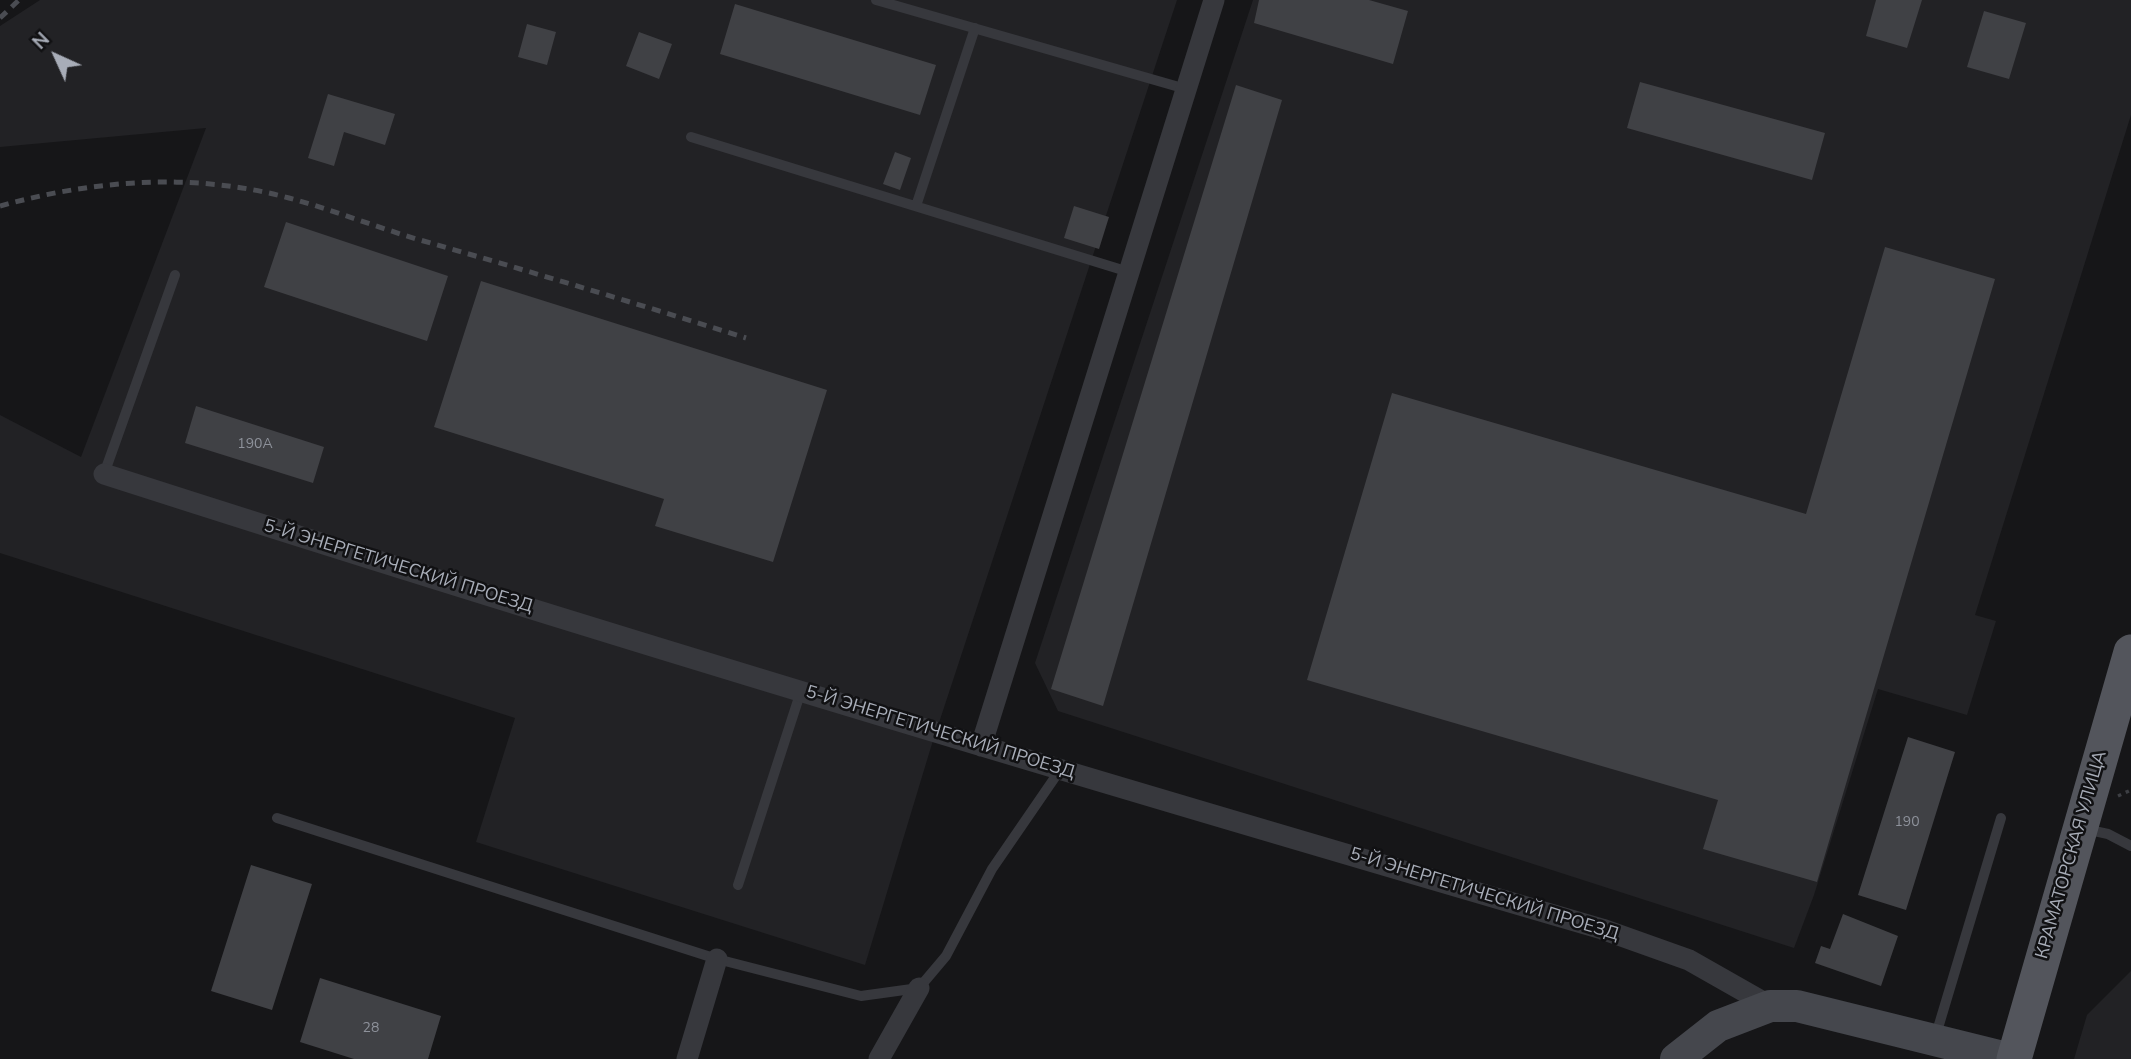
<!DOCTYPE html>
<meta charset="utf-8">
<style>
body{margin:0}
#map{position:relative;width:2131px;height:1059px;overflow:hidden;background:#161618;font-family:"Nunito Sans",sans-serif}
canvas{display:block}
.north{position:absolute;left:21px;top:21px;width:70px;height:70px;-webkit-text-stroke:5px #111113;paint-order:stroke;rotate:315deg;font-size:19px;font-weight:700;line-height:28px;text-align:center;color:#a8adb8}
.north::after{content:'';display:block;margin:auto;width:24px;height:32px;background:#a8adb8;clip-path:polygon(50% 0,100% 100%,50% 72%,0 100%)}
</style>
<div id="map">
<canvas width="2131" height="1059"></canvas>
<div class="north">N</div>
</div>
<script>
const g = document.querySelector('canvas').getContext('2d');
g.lineJoin = 'round';
function paint(path, color) { g.fillStyle = color; g.fill(path, 'evenodd'); }
function strokePath(path, color, width, dash) { g.strokeStyle = color; g.lineWidth = width; g.lineCap = dash ? 'butt' : 'round'; g.setLineDash(dash || []); g.stroke(path); }
function label(font, color, halo, rows, align = 'center') {
  g.font = font + ' "Nunito Sans",sans-serif'; g.lineWidth = 5; g.setLineDash([]); g.textBaseline = 'middle'; g.strokeStyle = halo; g.fillStyle = color; for (const [text, x, y, turn = 0] of rows) {
    g.save(); g.translate(x, y); g.rotate((+turn || 0) * Math.PI / 180); g.textAlign = isNaN(turn) ? turn : align; if (halo) g.strokeText(text, 0, 0); g.fillText(text, 0, 0); g.restore();
  }
}
paint(new Path2D(`
 M40 0H1177L931 747 865 965 476 842 515 718 0 553V415L81 457 206 128 0 147V26Z
 M1253 0H2131V115L1975 615 1996 621 1967 715 1878 689 1814 895 1794 948 1058 711 1035 663Z
 M2131 971V1059H2074L2087 1015Z`), '#222225');
paint(new Path2D(`
 M1259 0H1369L1408 11 1393 64 1254 23Z
 M1876 0H1922L1907 48 1866 36Z
 M735 4 936 65 920 115 720 54Z
 M1984 11 2026 23 2009 79 1967 67Z
 M527 24 556 32 547 65 518 57Z
 M639 32 672 44 659 79 626 66Z
 M1640 82 1825 133 1812 180 1627 128Z
 M1236 85 1282 100 1103 706 1051 689Z
 M328 94 395 114 385 145 344 132 334 166 308 158Z
 M895 152 911 158 900 190 883 184Z
 M1074 206 1109 217 1099 249 1064 238Z
 M286 222 448 276 427 341 264 287Z
 M1885 247 1995 279 1817 882 1703 849 1718 800 1307 680 1392 393 1806 514Z
 M481 281 827 390 773 562 655 526 664 499 434 427Z
 M196 406 324 447 313 483 185 443Z
 M1908 737 1955 752 1906 910 1858 895Z
 M251 865 312 884 272 1010 211 991Z
 M1843 914 1898 936 1881 986 1815 963 1821 946 1830 949Z
 M320 978 441 1016 428 1059H354L300 1042Z`), '#404145');
strokePath(new Path2D(`
 M2118 796 2131 790`), '#3d3f44', 3.5, [3.5, 5]);
strokePath(new Path2D(`
 M876 0 1186 89
 M691 137 1129 272
 M916 206 975 28
 M104 474 175 275
 M277 818 717 959 861 996 919 988 946 956 992 869 1060 770
 M2085 829 2108 834 2131 846
 M738 885 801 691
 M1935 1038 2001 818`), '#37383d', 10);
strokePath(new Path2D(`
 M104 474C601 634 1101 783 1602 929L1689 960 1770 1006
 M981 746 1214 0
 M687 1059 717 959
 M879 1059 919 988`), '#37383d', 21);
strokePath(new Path2D(`
 M1676 1059 1718 1026 1770 1006H1797L2011 1059`), '#45474d', 32);
strokePath(new Path2D(`
 M2014 1059 2131 652`), '#53555c', 35);
strokePath(new Path2D(`
 M0 18 19 0
 M0 206C93 180 194 172 289 198 333 210 376 227 420 240 529 271 638 304 746 338`), '#4a4c52', 5, [9, 7]);
label('14px', '#8e929b', null, [
 ["190А",255,445],
 ["190",1907,823],
 ["28",371,1029]
]);
label('18px', '#a8adb8', '#111113', [
 ["5-Й ЭНЕРГЕТИЧЕСКИЙ ПРОЕЗД",398,567,17],
 ["5-Й ЭНЕРГЕТИЧЕСКИЙ ПРОЕЗД",940,733,17],
 ["КРАМАТОРСКАЯ УЛИЦА",2072,855,-74],
 ["5-Й ЭНЕРГЕТИЧЕСКИЙ ПРОЕЗД",1484,895,17]
]);
</script>
